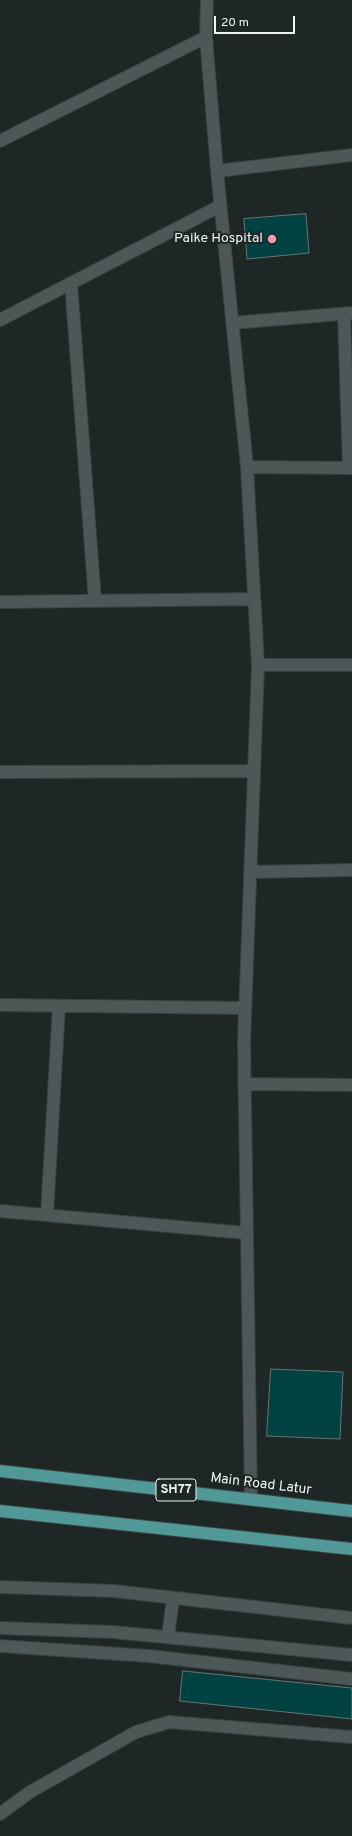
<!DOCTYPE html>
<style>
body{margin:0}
#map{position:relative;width:352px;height:1836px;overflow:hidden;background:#1e2726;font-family:Overpass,sans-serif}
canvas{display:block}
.scale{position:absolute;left:214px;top:16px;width:81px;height:18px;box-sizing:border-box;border:2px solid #eef4f4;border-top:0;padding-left:5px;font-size:12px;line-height:14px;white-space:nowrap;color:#eef4f4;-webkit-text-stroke:3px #1e2726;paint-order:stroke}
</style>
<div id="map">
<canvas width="352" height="1836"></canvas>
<div class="scale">20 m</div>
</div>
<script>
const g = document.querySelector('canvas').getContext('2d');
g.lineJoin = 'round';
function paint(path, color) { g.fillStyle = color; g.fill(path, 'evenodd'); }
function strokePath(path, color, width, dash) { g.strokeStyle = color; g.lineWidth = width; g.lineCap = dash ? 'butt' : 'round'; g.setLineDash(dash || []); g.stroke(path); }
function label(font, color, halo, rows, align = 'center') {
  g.font = font + ' Overpass,sans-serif'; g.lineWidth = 4; g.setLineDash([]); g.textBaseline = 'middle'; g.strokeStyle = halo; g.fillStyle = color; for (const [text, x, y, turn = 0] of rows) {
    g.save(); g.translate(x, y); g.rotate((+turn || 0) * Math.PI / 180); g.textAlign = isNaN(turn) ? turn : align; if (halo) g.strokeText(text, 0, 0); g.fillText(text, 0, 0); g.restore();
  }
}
const building = new Path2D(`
 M306 214 309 253 247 259 244 219Z
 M271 1369 343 1372 340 1439 267 1436Z
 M183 1671 352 1688V1719L180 1701Z`);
paint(building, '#004141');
strokePath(building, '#6b7575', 1);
const minor = new Path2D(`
 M207 0 206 37 217 171 247 467 258 665 244 1042 251 1499
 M0 141 206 37
 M217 171 352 155
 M71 283 95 601
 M344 314 349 468
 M0 320 220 206
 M232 323 351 313
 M247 467 352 468
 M0 602 254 599
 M258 665H352
 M0 772 254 771
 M250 872 352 870
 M0 1005 245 1008
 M244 1084 352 1085
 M0 1211 246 1233
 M47 1215 59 1006
 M0 1587 114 1591 352 1618
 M0 1628 113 1632 352 1655
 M168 1637 173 1598
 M0 1646 149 1656 352 1679
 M0 1814 30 1792 136 1732 169 1722 352 1737`);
const major = new Path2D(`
 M0 1471 352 1511
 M0 1511 352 1549`);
strokePath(minor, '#3a4241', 14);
strokePath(major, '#3a4241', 14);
strokePath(minor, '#4d5757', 12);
strokePath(major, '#519898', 12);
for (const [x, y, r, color] of [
 [272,239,5,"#f29aaf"]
]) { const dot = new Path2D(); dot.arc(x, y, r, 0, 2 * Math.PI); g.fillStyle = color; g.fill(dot); strokePath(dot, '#1e2726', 1.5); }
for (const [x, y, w] of [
 [176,1490,40]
]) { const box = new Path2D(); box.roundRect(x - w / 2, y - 11, w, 22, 3); g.fillStyle = '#1e2726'; g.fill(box); strokePath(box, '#eef4f4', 1); }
label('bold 13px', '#eef4f4', null, [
 ["SH77",176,1490]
]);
label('14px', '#eef4f4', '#1e2726', [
 ["Paike Hospital",263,239]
], 'right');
label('14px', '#eef4f4', '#1e2726', [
 ["Main Road Latur",261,1485,7]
]);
</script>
